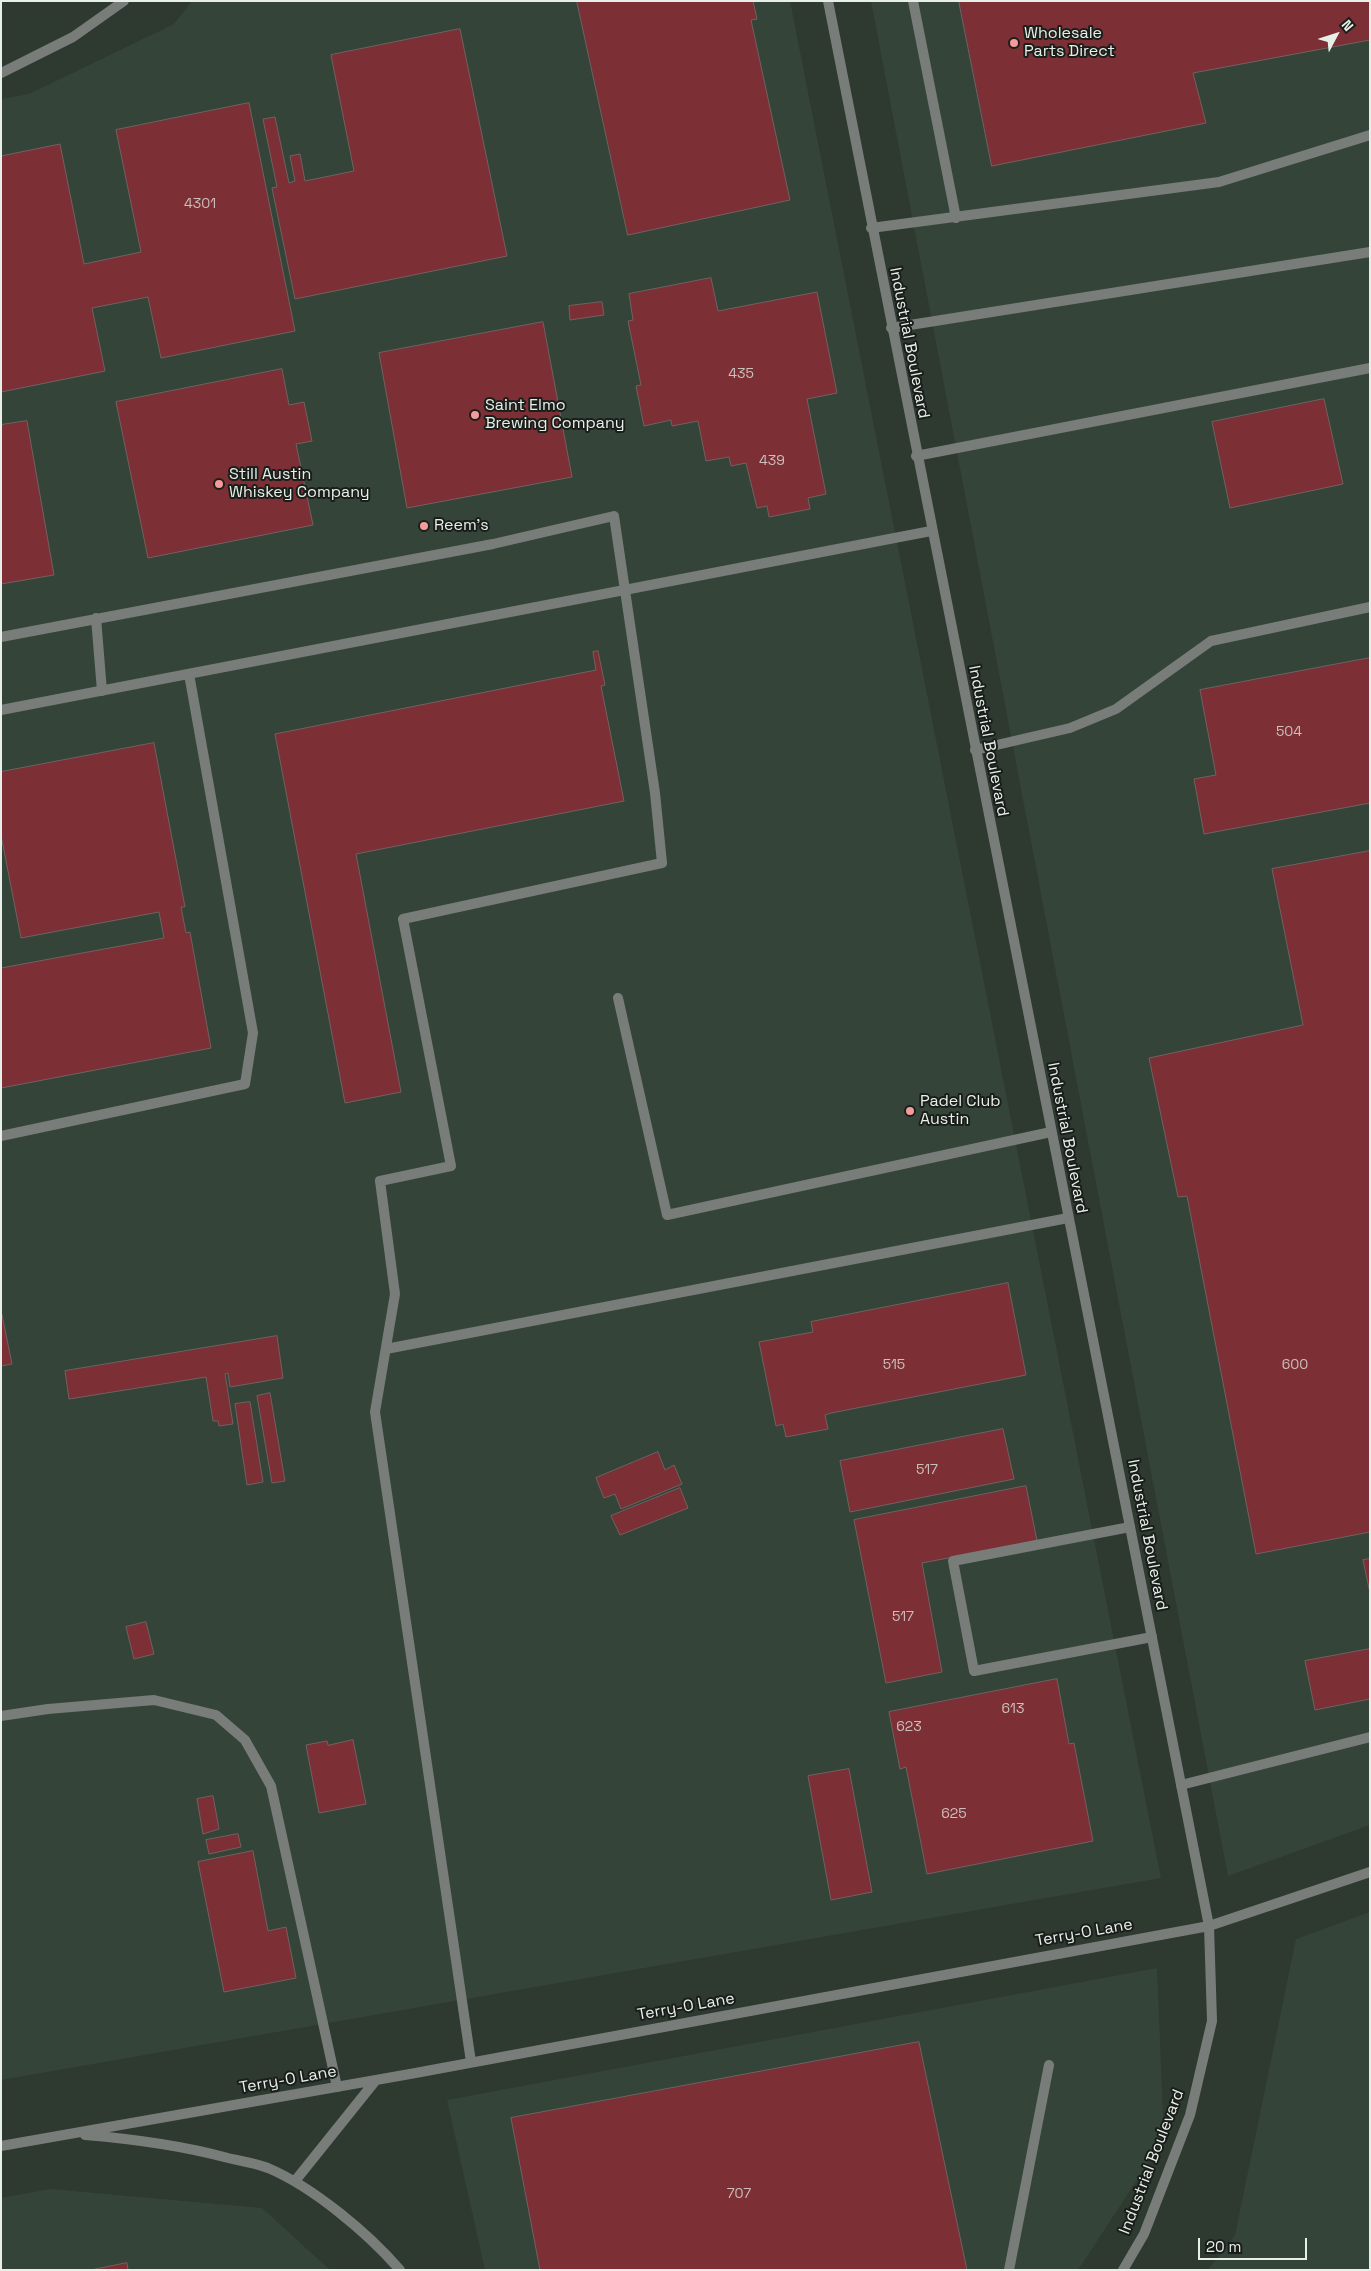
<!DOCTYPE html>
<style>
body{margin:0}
#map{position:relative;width:1371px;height:2271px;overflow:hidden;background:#2e3930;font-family:"Space Grotesk",sans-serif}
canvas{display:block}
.frame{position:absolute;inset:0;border:2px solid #e8efe9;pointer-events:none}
.north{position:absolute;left:1311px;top:10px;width:50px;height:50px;-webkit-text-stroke:4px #1a1e1a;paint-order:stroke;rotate:50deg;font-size:14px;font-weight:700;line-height:20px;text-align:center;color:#e8efe9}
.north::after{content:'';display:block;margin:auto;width:18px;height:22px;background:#e8efe9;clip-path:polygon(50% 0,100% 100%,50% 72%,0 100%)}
.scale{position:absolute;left:1198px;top:2238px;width:109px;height:22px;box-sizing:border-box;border:2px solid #e8efe9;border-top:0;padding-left:6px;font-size:15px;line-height:18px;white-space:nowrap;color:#e8efe9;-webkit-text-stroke:4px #1a1e1a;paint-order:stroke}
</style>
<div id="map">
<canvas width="1371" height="2271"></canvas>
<div class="frame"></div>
<div class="north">N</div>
<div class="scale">20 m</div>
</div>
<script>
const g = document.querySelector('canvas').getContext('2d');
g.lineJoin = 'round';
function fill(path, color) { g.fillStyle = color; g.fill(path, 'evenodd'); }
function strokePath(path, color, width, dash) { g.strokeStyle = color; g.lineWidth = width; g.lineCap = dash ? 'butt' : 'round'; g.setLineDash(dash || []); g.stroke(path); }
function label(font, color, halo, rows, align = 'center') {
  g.font = font + ' "Space Grotesk",sans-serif'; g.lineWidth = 4; g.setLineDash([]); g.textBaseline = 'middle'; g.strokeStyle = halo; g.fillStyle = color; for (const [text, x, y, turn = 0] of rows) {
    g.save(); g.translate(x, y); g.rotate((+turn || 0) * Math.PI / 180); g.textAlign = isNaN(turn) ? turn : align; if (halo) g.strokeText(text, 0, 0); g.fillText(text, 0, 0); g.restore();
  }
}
fill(new Path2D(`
 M 192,1 L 790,1 L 1161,1878 L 1,2080 L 1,99 L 29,94 L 174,24 Z
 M 871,1 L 1370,1 L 1370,1825 L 1228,1876 Z
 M 1370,1912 L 1370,2270 L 1208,2270 L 1235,2235 L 1296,1939 Z
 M 1157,1968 L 1164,2139 L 1078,2270 L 485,2270 L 447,2100 Z
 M 50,2189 L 262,2208 L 330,2270 L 1,2270 L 1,2198 Z`), '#354438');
const building = new Path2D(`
 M 577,1 L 753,1 L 757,19 L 751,20 L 790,200 L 628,235 Z
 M 959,1 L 1370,1 L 1370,40 L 1193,73 L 1206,123 L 992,166 Z
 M 460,29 L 507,256 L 295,299 L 272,188 L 277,187 L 263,119 L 275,117 L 289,183 L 295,181 L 290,156 L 300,154 L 305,181 L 354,171 L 331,55 Z
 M 249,103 L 295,331 L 161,358 L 148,297 L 92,308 L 105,371 L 1,392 L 1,156 L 60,144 L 84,264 L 141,252 L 116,130 Z
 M 711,278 L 718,311 L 817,292 L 837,393 L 807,399 L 826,494 L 808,498 L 810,509 L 769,517 L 767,506 L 757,508 L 746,463 L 731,466 L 729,457 L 706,461 L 698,421 L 672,426 L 671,420 L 644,426 L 636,386 L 641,385 L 628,321 L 633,320 L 629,294 Z
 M 602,302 L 604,315 L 570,320 L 569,306 Z
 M 543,322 L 572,477 L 407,508 L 379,353 Z
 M 282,369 L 289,405 L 304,402 L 312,441 L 296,444 L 313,525 L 148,558 L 116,402 Z
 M 1324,399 L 1343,484 L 1230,508 L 1212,422 Z
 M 27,421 L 54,575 L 1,584 L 1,425 Z
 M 598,651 L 605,685 L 601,686 L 624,801 L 356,854 L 401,1092 L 345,1103 L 275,734 L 596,670 L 593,652 Z
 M 1370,658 L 1370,803 L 1204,834 L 1194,779 L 1216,775 L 1200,690 Z
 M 154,743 L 185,907 L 181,907 L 186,933 L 190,932 L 211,1048 L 1,1088 L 1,968 L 164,938 L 159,912 L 21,938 L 1,835 L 1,772 Z
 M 1370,851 L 1370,1532 L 1256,1554 L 1187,1196 L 1178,1197 L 1149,1058 L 1303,1025 L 1272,869 Z
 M 1008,1283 L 1026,1375 L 831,1413 L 825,1415 L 828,1429 L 786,1437 L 783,1424 L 776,1426 L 759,1342 L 813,1332 L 811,1322 Z
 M 1,1310 L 12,1364 L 1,1366 Z
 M 277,1336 L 283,1378 L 230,1387 L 228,1373 L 225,1374 L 233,1424 L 219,1426 L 218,1421 L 213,1421 L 206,1377 L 69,1399 L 65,1371 Z
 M 270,1393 L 285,1481 L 272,1483 L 257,1396 Z
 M 250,1402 L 263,1482 L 247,1485 L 235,1404 Z
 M 1003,1429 L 1014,1479 L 850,1512 L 840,1461 Z
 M 658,1452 L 665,1470 L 674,1465 L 682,1484 L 621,1509 L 615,1494 L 604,1498 L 596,1478 Z
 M 1026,1486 L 1037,1541 L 922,1563 L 942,1672 L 886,1683 L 854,1520 Z
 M 680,1488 L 688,1508 L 620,1535 L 611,1516 Z
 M 1370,1559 L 1370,1593 L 1363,1560 Z
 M 146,1622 L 154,1654 L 134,1659 L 126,1627 Z
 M 1370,1649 L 1370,1699 L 1315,1710 L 1305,1661 Z
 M 1057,1679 L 1069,1744 L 1074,1743 L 1093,1841 L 927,1874 L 906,1767 L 900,1769 L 889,1712 Z
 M 353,1740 L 366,1804 L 319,1813 L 306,1745 L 327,1741 L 328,1745 Z
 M 849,1769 L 872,1892 L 831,1900 L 808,1776 Z
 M 213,1796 L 219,1829 L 203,1834 L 197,1799 Z
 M 238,1834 L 241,1847 L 209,1854 L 206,1840 Z
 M 253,1851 L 268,1931 L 286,1927 L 296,1978 L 224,1992 L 198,1862 Z
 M 919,2042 L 967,2270 L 540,2270 L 511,2118 Z
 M 127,2263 L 128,2270 L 91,2270 Z`);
fill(building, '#7c2f34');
strokePath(building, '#716161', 1);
strokePath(new Path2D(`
 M 913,1 L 956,218
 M 871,228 L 1219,182 L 1370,135
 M 891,328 L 1370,252
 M 916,456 L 1370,368
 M 96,618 L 102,691
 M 1,637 L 493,544 L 614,516 L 655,793 L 662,863 L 403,919 L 451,1166 L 380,1181 L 395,1294 L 375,1412 L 471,2062
 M 1,710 L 931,531
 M 975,750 L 1070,728 L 1116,709 L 1211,641 L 1370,607
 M 618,998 L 667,1215 L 1051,1132
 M 1,1136 L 245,1084 L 253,1033 L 189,674
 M 386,1349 L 1068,1218
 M 1130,1527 L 953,1561 L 974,1671 L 1152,1637
 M 1,1716 L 48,1709 L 154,1700 L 216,1715 L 245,1740 L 271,1786 L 337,2087
 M 1181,1785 L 1370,1737
 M 1009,2270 L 1049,2065`), '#787d79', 10);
strokePath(new Path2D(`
 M 828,1 L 1209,1926 L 1212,2021 L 1190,2115 L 1144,2234 L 1123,2270
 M 1,73 L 73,37 L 124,1
 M 85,2135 C 134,2139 180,2145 228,2158 C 241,2161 255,2163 268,2168 C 313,2187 368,2233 400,2270
 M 1,2146 L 410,2074 L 1209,1926 L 1370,1872
 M 295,2181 L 376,2080`), '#787d79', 10);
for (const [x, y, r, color] of [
 [1014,43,5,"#f59b9c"],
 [475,415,5,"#f59b9c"],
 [219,484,5,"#f59b9c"],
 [424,526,5,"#f59b9c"],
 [910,1111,5,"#f59b9c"]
]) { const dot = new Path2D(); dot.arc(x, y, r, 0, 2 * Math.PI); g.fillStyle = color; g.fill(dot); strokePath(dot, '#1a1e1a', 2); }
label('14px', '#cdbfbc', null, [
 ["4301",200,204],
 ["435",741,374],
 ["439",772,461],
 ["504",1289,732],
 ["515",894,1365],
 ["600",1295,1365],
 ["517",927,1470],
 ["517",903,1617],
 ["613",1013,1709],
 ["623",909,1727],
 ["625",954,1814],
 ["707",739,2194]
]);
label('16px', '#e8efe9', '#1a1e1a', [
 ["Wholesale",1024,34],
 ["Parts Direct",1024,52],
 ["Saint Elmo",485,406],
 ["Brewing Company",485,424],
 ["Still Austin",229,475],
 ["Whiskey Company",229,493],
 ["Reem's",434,526],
 ["Padel Club",920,1102],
 ["Austin",920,1120]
], 'left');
label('16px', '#e8efe9', '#1a1e1a', [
 ["Industrial Boulevard",909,343,79],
 ["Industrial Boulevard",988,741,79],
 ["Industrial Boulevard",1067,1138,79],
 ["Industrial Boulevard",1147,1535,79],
 ["Terry-O Lane",1084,1933,-10],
 ["Terry-O Lane",686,2007,-10],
 ["Terry-O Lane",288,2080,-10],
 ["Industrial Boulevard",1152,2162,-69]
]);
</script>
